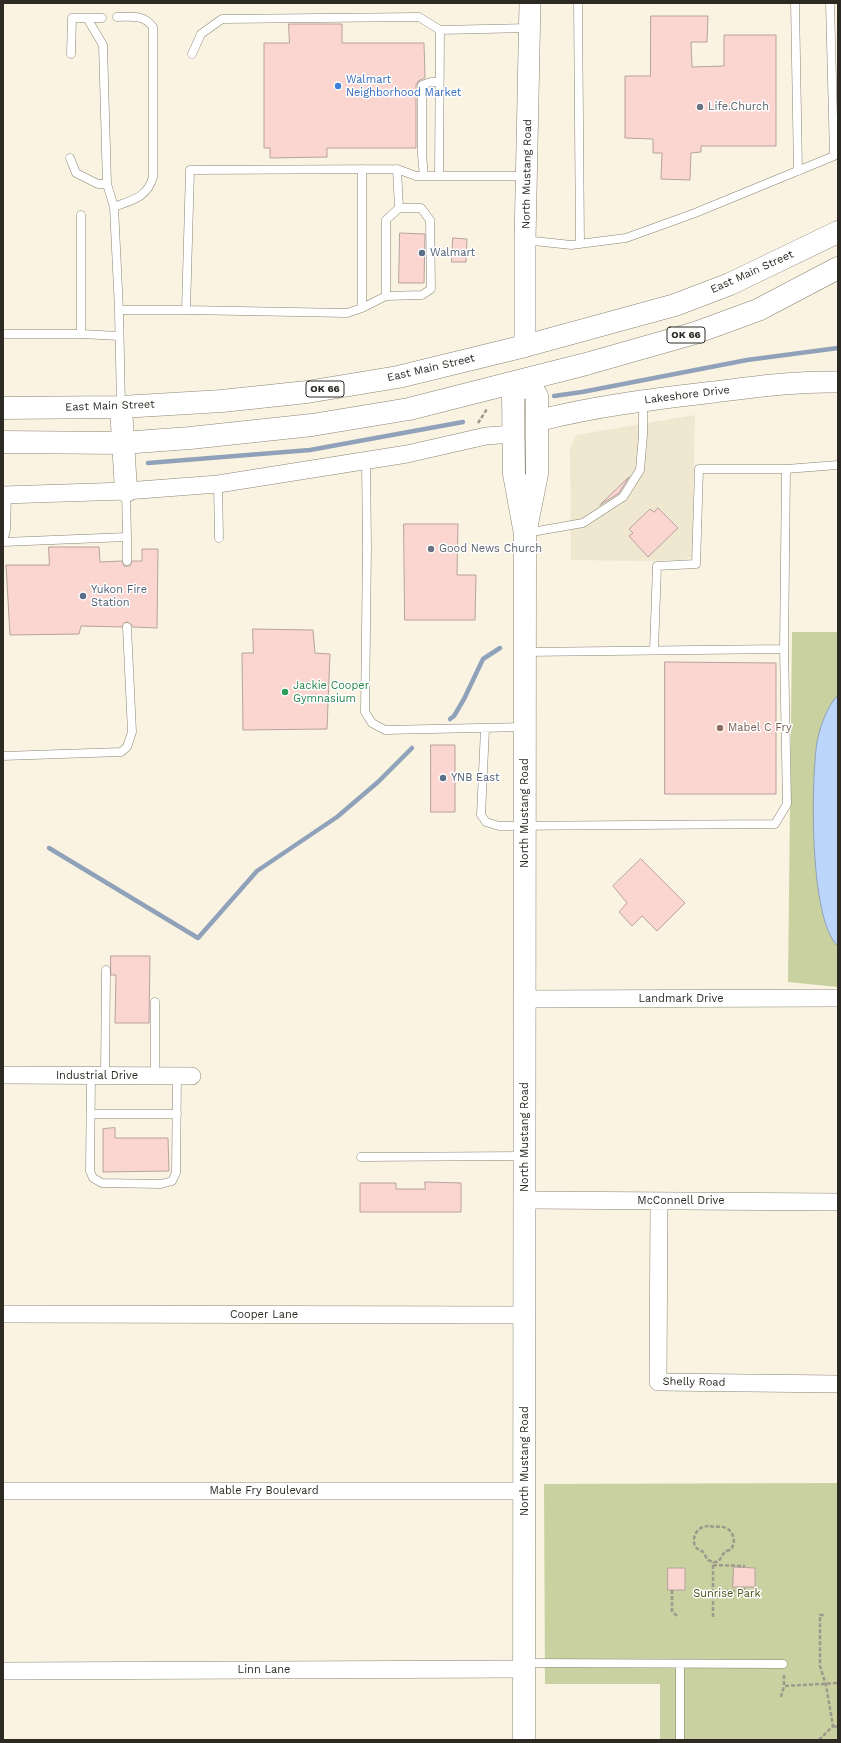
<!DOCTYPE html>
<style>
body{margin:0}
#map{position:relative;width:841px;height:1743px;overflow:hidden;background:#faf3e2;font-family:"Work Sans",sans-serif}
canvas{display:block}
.frame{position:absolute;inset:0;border:4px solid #2d2a24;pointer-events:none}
</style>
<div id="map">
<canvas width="841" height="1743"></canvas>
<div class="frame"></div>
</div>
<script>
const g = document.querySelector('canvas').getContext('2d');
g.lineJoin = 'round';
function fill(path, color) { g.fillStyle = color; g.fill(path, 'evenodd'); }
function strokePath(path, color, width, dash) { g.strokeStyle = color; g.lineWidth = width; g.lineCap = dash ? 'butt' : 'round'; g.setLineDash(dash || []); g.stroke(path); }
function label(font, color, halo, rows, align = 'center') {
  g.font = font + ' "Work Sans",sans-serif'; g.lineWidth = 3; g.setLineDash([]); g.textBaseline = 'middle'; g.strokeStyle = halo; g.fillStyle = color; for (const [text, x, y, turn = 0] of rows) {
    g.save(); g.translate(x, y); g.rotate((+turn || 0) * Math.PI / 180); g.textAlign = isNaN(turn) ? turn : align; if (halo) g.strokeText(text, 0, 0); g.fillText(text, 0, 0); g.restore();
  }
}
fill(new Path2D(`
 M 695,415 L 692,557 L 684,560 L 642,561 L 571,560 L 570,448 L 576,435 Z`), '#f0e7d0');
fill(new Path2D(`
 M 792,632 L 838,632 L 838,987 L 788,982 Z
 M 838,1483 L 838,1740 L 660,1740 L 660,1684 L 545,1684 L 544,1484 Z`), '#c8d19f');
const water = new Path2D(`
 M 838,695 L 838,946 C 809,921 811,780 817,742 C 820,727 827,706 838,695 Z`);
fill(water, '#bbd6fa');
strokePath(water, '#90a2ba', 1);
strokePath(new Path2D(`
 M 554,396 L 582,392 L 747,360 L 838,348
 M 148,463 L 310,450 L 463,422
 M 450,719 L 454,716 L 464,699 L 483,659 L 500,648
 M 49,848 L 198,938 L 257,871 L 337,817 L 378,782 L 412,748`), '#90a2ba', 4.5);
const building = new Path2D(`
 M 651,16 L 708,16 L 707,42 L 691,42 L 692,67 L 724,66 L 724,35 L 776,35 L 776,146 L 701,146 L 701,152 L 691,153 L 690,180 L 661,179 L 662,153 L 653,153 L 653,139 L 625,138 L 625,76 L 650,76 Z
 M 289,24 L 342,24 L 342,43 L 424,43 L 425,78 L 418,81 L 416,85 L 416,148 L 327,148 L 327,157 L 270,158 L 270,148 L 264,148 L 264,43 L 289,43 Z
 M 400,233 L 425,234 L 424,283 L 399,283 Z
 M 453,238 L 467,239 L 466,262 L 452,262 Z
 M 629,477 L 619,493 L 600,505 Z
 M 658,508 L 678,528 L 648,557 L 629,536 L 633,533 L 629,529 L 650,509 L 654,512 Z
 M 404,524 L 458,524 L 457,575 L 476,575 L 475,620 L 405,620 Z
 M 49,547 L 99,547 L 100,562 L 122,561 L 124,566 L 130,566 L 132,561 L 142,561 L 142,549 L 158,549 L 157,628 L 133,627 L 131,624 L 127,622 L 124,623 L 122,627 L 81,626 L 79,634 L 10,635 L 6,565 L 49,565 Z
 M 253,629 L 313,630 L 315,653 L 330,654 L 327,729 L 243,730 L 242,653 L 253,653 Z
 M 665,662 L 776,663 L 776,794 L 665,794 Z
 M 431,745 L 455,745 L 455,812 L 431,812 Z
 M 641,859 L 685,903 L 657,931 L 642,916 L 632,926 L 619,912 L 627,903 L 613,886 Z
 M 111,956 L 150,956 L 149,1023 L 115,1023 L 116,975 L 111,975 Z
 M 115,1128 L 115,1138 L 168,1138 L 169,1171 L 103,1172 L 103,1129 Z
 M 425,1182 L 461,1183 L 461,1212 L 360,1212 L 360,1183 L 396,1183 L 396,1189 L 425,1189 Z
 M 734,1567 L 755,1568 L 755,1587 L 733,1587 Z
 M 668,1568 L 685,1568 L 685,1590 L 668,1590 Z`);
fill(building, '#fbd5cf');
strokePath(building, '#b6a29f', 1);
const service = new Path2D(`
 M 578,3 L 580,244
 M 795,3 L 798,171
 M 87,18 L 103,45 L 107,184 L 114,207 L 119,310
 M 71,54 L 72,18 L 102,18
 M 192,54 L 201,34 L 222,19 L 419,17 L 440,30
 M 70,158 L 76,173 L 98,184 L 107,184
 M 362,169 L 362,308 L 347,313 L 186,310 L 190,170 L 397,169 L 416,176 L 526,176
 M 397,169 L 399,208 L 386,220 L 386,296 L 422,295 L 431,289 L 430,220 L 421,208 L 399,208
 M 424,176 L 422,155 L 422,85 L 431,82 L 439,82
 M 439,176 L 440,30 L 529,28
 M 114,207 C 132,200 147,198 153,177 L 153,27 C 143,14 131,17 117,17
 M 525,240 L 571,245 L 626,238 L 695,213 L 834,156 L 830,3
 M 362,308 L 386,296
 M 6,334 L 81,334 L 119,336
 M 81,334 L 81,215
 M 121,406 L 119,310 L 186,310
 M 366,461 L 367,546 L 365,712 L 372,723 L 385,730 L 525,727
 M 218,484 L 219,538
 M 526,533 L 583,523 L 623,497 L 640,470 L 643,435 L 643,401
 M 127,537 L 127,561
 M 3,541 L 6,530 L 7,495
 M 3,542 L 127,537 L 126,492
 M 654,650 L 657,566 L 696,564 L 699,469 L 786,469
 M 525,652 L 784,649 L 786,469 L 838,465
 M 485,729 L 481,815 L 486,822 L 499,826 L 775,824 L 787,804 L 784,649
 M 3,756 L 121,752 L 127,747 L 132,732 L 127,627
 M 155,1002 L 155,1076
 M 91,1076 L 90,1171 L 93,1178 L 102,1183 L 161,1184 L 172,1181 L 176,1173 L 177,1076
 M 105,1076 L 106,970
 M 91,1114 L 177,1114
 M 361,1157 L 524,1156
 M 524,1663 L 783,1664
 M 680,1664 L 680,1740`);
const minor = new Path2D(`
 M 3,495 L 126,491 L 218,484 L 407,454 L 486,436 L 513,434
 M 525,999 L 838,998
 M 3,1075 L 192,1076
 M 525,1200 L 838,1202
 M 659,1202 L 658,1382 L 838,1384
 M 3,1314 L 525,1315
 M 3,1491 L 524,1491
 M 3,1671 L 524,1669`);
const tertiary = new Path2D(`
 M 525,346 L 525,240 L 530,3
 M 537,421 C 595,406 655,399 714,392 C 755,387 796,381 838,382`);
const secondary = new Path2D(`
 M 524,1740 L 525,534 L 537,474 L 537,396 L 526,380 L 513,396 L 514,474 L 525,534`);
const trunk = new Path2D(`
 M 121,407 L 126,491
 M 3,408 L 121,407 L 222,401 L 307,392 L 398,377 L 525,346 L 675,305 L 730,284 L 838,232
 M 3,442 L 122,443 L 190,438 L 312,425 L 409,409 L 586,364 L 695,333 L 758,310 L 838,268`);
strokePath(service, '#8a8475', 9);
strokePath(minor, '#8a8475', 18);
strokePath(tertiary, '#8a8475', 22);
strokePath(secondary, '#8a8475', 23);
strokePath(trunk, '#8a8475', 23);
strokePath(new Path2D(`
 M 478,423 L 487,409
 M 710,1526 C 716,1528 722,1525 728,1529 C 734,1533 736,1543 731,1549 C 730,1550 726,1551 725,1552 C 719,1558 721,1566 708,1560 C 706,1558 705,1554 703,1552 C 700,1549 697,1550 695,1546 C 691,1535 699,1525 710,1526 Z
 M 713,1565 L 744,1566 L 744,1567
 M 672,1590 L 672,1611 L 678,1617
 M 713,1591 L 744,1591 L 744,1588
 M 744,1591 L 752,1591
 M 713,1617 L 713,1562
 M 784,1675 L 784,1686 L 838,1683
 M 781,1697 L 784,1686
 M 833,1726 L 838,1727
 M 819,1740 L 833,1726 L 826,1685 L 820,1666 L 820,1615 L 824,1615`), '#9e998d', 2.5, [4, 2]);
strokePath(service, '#fff', 8);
strokePath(minor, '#fff', 17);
strokePath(tertiary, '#fff', 21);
strokePath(secondary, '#fff', 22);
strokePath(trunk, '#fff', 22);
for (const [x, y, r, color] of [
 [338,86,4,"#3f7fe0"],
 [700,107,4,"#6b7280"],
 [422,253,4,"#5c6f8a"],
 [431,549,4,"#6b7280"],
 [83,596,4,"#5c6f8a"],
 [285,692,4,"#2e9e5b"],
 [720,728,4,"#8d6e63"],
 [443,778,4,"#5c6f8a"]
]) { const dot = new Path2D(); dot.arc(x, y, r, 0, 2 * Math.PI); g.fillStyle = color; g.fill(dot); strokePath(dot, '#fff', 1.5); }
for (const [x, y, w] of [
 [686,335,38],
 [325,389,38]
]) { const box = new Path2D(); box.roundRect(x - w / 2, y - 8, w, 16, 3); g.fillStyle = '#fff'; g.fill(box); strokePath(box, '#2d2a24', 1); }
label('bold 10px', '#2d2a24', null, [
 ["OK 66",686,335],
 ["OK 66",325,389]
]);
label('11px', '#366cbe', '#fff', [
 ["Walmart",346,80],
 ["Neighborhood Market",346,93]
], 'left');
label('11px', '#5b616d', '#fff', [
 ["Life.Church",708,107],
 ["Good News Church",439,549]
], 'left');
label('11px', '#2d2a24', '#fff', [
 ["North Mustang Road",527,174,-89],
 ["East Main Street",752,272,-24],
 ["East Main Street",431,368,-13],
 ["Lakeshore Drive",687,395,-7],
 ["East Main Street",110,406,-2],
 ["North Mustang Road",525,813,-90],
 ["Landmark Drive",681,999],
 ["Industrial Drive",97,1076],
 ["North Mustang Road",525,1137,-90],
 ["McConnell Drive",681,1201],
 ["Cooper Lane",264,1315],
 ["Shelly Road",694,1382,1],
 ["North Mustang Road",525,1461,-90],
 ["Mable Fry Boulevard",264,1491],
 ["Linn Lane",264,1670]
]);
label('11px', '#4e5e75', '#fff', [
 ["Walmart",430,253],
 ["Yukon Fire",91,590],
 ["Station",91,603],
 ["YNB East",451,778]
], 'left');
label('11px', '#27864d', '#fff', [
 ["Jackie Cooper",293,686],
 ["Gymnasium",293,699]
], 'left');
label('11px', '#785e54', '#fff', [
 ["Mabel C Fry",728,728]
], 'left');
label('11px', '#4c5317', '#fff', [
 ["Sunrise Park",727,1594]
]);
</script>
